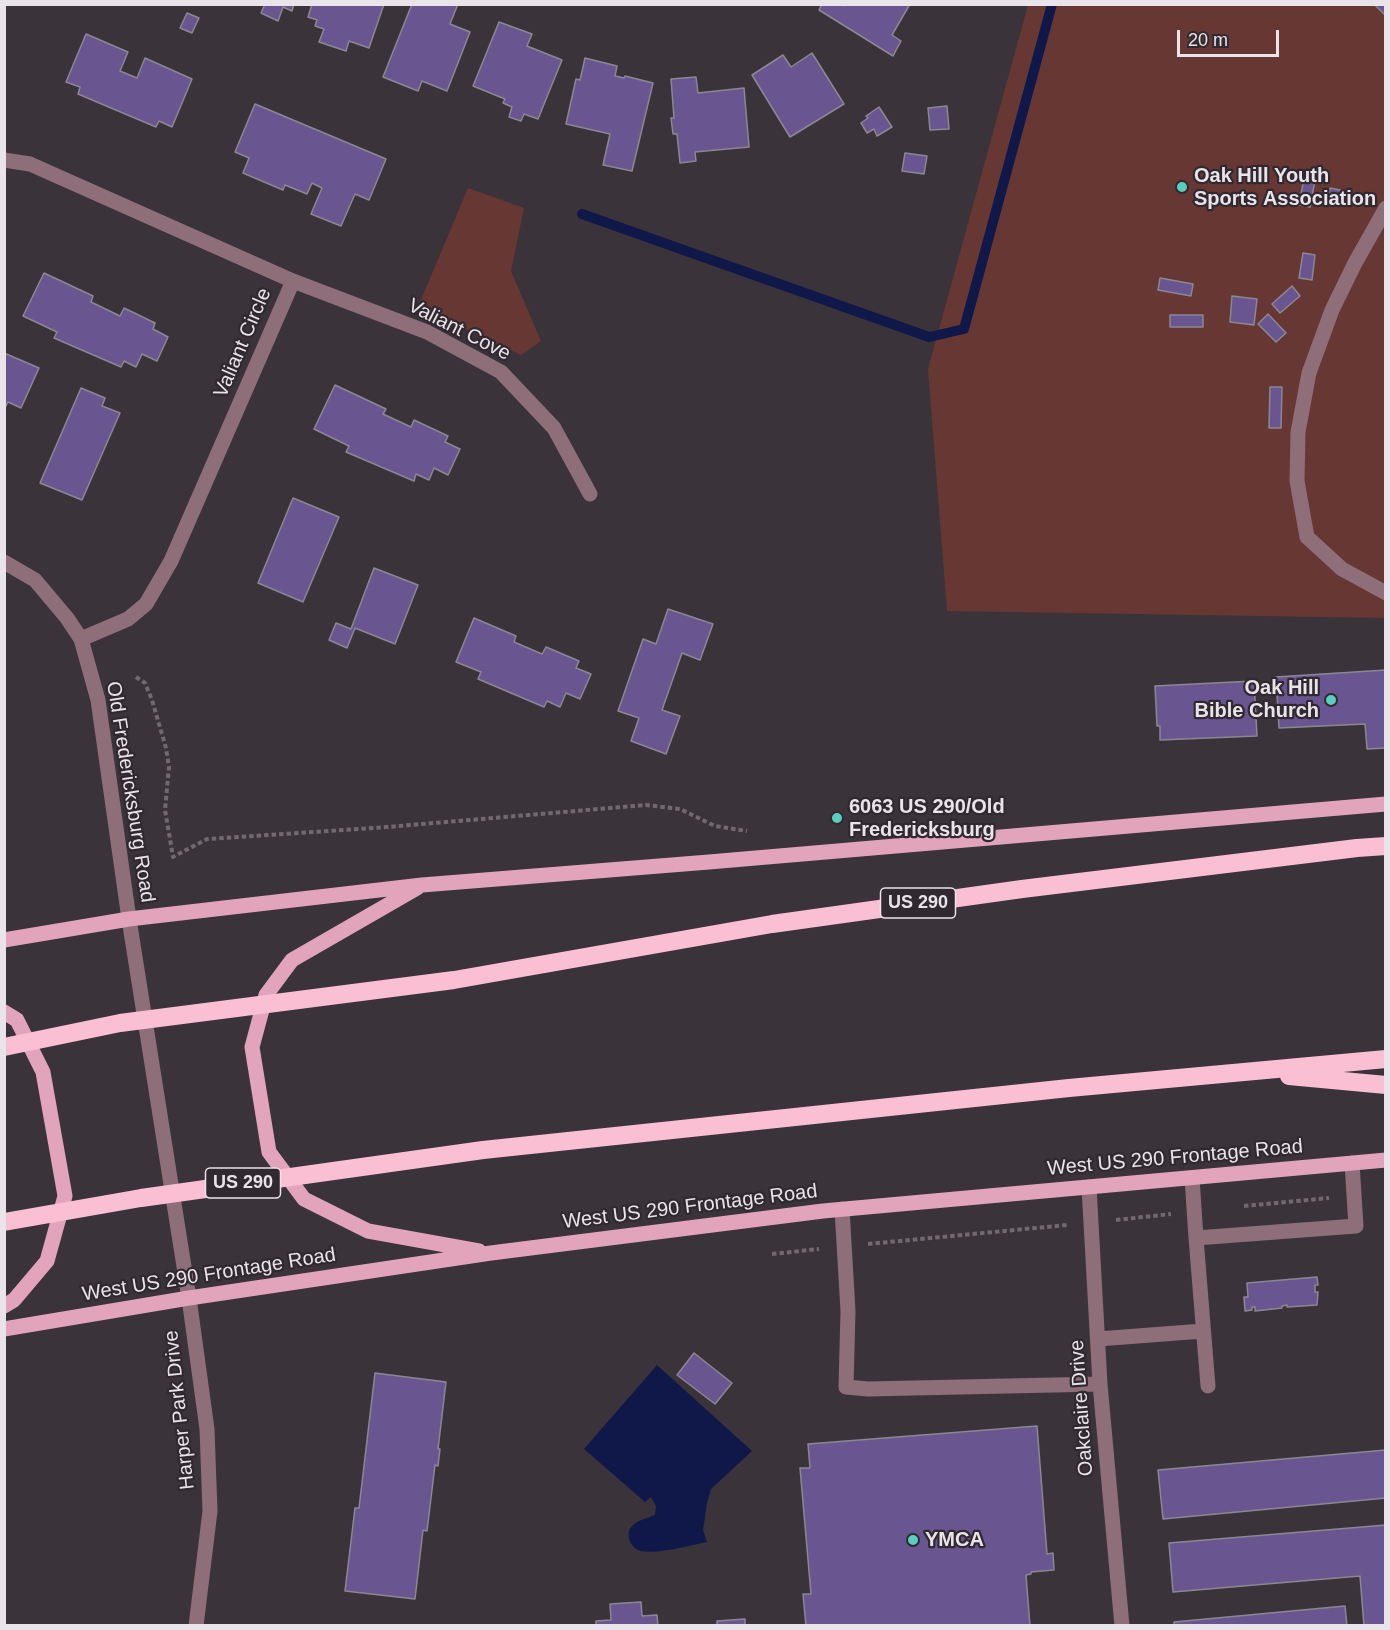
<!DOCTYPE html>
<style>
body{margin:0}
#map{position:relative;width:1390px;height:1630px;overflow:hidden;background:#3b333a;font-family:Helvetica,sans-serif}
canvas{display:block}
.frame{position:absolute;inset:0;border:6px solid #e9e4e9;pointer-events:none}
.scale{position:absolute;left:1177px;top:30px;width:102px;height:27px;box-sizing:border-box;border:3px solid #e9e4e9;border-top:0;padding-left:8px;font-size:18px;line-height:21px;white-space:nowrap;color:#e9e4e9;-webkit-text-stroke:4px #312930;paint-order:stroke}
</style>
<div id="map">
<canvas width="1390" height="1630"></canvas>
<div class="frame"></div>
<div class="scale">20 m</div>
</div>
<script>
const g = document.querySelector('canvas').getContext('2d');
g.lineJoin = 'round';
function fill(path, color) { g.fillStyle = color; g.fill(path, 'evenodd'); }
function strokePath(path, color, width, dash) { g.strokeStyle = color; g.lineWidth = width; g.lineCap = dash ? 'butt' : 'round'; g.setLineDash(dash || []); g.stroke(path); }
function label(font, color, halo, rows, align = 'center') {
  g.font = font + ' Helvetica,sans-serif'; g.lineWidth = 4.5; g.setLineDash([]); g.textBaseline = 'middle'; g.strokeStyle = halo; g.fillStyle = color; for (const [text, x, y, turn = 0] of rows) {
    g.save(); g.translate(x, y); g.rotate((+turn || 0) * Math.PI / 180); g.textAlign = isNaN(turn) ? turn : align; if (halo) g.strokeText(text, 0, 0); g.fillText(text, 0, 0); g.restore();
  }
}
fill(new Path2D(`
 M 1028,5 L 1385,5 L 1385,618 L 947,611 L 928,369 Z
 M 468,188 L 524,208 L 511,271 L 541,341 L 521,355 L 418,307 Z`), '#673734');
fill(new Path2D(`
 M 657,1365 L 752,1451 L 711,1489 L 707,1503 L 703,1530 L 707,1542 C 686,1546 662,1554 641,1551 C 630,1549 624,1532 633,1525 C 638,1520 648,1518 655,1515 L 656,1506 L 651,1497 L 645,1502 L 584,1449 Z`), '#0f1849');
strokePath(new Path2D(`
 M 582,214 L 929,337 L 964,329 L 1052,4`), '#0f1849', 10);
const building = new Path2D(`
 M 265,4 L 294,4 L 292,11 L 283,7 L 278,21 L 261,13 Z
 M 312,4 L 384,4 L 369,48 L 349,41 L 346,51 L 319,42 L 324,29 L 315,26 L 317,20 L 308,17 Z
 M 412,4 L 458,4 L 450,24 L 470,32 L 447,91 L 422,81 L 418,91 L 383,77 Z
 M 822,4 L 841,4 L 844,6 L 845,4 L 910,4 L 892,35 L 901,41 L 893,56 L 819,10 Z
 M 1374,4 L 1386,4 L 1386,16 Z
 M 187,13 L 199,18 L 192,33 L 180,28 Z
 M 499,22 L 532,34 L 527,46 L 562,60 L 538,119 L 524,114 L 521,121 L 509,117 L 512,107 L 503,103 L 505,99 L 473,86 Z
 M 86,34 L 128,52 L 120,71 L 137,78 L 145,58 L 192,79 L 172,127 L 159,121 L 156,127 L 78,94 L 80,87 L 66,82 Z
 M 812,53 L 844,104 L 790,137 L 752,75 L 783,55 L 791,67 Z
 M 585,58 L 617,66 L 615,76 L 624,78 L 625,76 L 653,83 L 632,171 L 603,165 L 610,134 L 566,124 L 576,79 L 580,80 Z
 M 696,77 L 698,93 L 744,88 L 749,147 L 695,152 L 696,161 L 680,163 L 677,134 L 673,134 L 671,118 L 674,118 L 671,79 Z
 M 255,104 L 386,159 L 369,200 L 355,194 L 341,226 L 311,214 L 322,188 L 312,183 L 307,194 L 285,185 L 283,190 L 243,173 L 249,158 L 235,152 Z
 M 947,106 L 949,129 L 930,130 L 928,108 Z
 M 879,107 L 892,127 L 877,136 L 874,129 L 867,133 L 861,123 L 868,118 L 866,116 Z
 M 905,153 L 927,156 L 924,174 L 902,171 Z
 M 1305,173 L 1316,175 L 1310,207 L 1299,205 Z
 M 1330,188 L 1345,191 L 1343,203 L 1328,200 Z
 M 1303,253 L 1315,255 L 1312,280 L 1299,278 Z
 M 44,273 L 93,296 L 91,302 L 120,316 L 124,308 L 155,323 L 153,329 L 168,337 L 157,361 L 142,354 L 136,367 L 124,361 L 121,367 L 54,338 L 57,332 L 23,316 Z
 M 1160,278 L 1193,284 L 1191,296 L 1158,290 Z
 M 1292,286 L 1300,296 L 1280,313 L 1272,304 Z
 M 1232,296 L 1257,299 L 1254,325 L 1230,322 Z
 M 1268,314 L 1286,333 L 1276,342 L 1258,324 Z
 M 1170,315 L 1203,315 L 1203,327 L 1170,327 Z
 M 4,353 L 39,368 L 21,408 L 8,402 L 4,410 Z
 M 335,385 L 386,409 L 383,414 L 411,427 L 414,420 L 448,436 L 445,442 L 460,449 L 448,475 L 434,468 L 429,480 L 416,474 L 414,481 L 346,452 L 349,446 L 314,429 Z
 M 1270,387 L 1282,387 L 1281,428 L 1269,428 Z
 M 81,388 L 105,398 L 102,406 L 120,413 L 82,500 L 40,483 Z
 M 293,498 L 339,517 L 303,602 L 258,583 Z
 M 374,568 L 418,585 L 395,644 L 355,628 L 347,648 L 329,640 L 336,623 L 351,629 Z
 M 668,609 L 713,624 L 700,660 L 682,653 L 662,710 L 680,716 L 666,754 L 631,741 L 639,718 L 618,711 L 643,639 L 656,644 Z
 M 474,618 L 516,636 L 514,642 L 542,654 L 546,647 L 579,661 L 576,668 L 591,674 L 580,699 L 566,693 L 560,707 L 547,701 L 544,707 L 478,679 L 481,672 L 456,662 Z
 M 1386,670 L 1386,748 L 1367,749 L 1365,724 L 1279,728 L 1276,677 Z
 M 1254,681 L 1257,736 L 1160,740 L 1160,726 L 1157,726 L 1155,686 Z
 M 1317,1277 L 1318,1285 L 1315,1285 L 1315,1292 L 1318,1292 L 1317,1305 L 1287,1307 L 1287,1305 L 1282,1306 L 1282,1308 L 1255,1311 L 1255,1307 L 1252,1307 L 1252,1310 L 1245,1311 L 1244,1297 L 1248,1297 L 1247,1283 Z
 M 694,1353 L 732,1383 L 715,1404 L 677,1375 Z
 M 375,1373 L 446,1382 L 438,1449 L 440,1449 L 438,1466 L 435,1465 L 427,1531 L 423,1530 L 415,1599 L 345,1591 L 355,1508 L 359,1508 Z
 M 1037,1426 L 1047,1554 L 1053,1553 L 1054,1570 L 1031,1572 L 1031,1574 L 1026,1575 L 1030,1626 L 806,1626 L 803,1594 L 811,1594 L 800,1468 L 810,1468 L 808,1444 Z
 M 1386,1450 L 1386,1498 L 1163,1519 L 1158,1470 Z
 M 1386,1525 L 1386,1626 L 1364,1626 L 1360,1576 L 1173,1592 L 1169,1543 Z
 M 641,1602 L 642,1616 L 657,1615 L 658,1626 L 596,1626 L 596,1621 L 611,1620 L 610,1604 Z
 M 1345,1606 L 1347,1626 L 1174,1626 L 1174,1622 Z
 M 745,1619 L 745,1626 L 717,1626 L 717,1621 Z`);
fill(building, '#69558f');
strokePath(building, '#8b8893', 1.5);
strokePath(new Path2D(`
 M 136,677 L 145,683 L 152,700 L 166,748 L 169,767 L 165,810 L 173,857 L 207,839 L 387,827 L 646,805 L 680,809 L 715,826 L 747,831
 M 1244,1206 L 1329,1198
 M 1116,1220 L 1171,1214
 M 868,1244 L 1067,1225
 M 772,1254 L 819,1249`), '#716970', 4, [4.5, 3]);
strokePath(new Path2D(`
 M 4,160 L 30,164 L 293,281 L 427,332 L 501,372 L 554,428 L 590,494
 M 1386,208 L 1355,263 L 1332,310 L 1309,373 L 1298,432 L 1297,481 L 1307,537 L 1342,569 L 1386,593
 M 4,562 L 35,580 L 67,618 L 81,639 L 98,700 L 129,919 L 189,1298 L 207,1429 L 210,1511 L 196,1626
 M 81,639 L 128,619 L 146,604 L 171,561 L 293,281
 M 1192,1178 L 1196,1238 L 1356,1226 L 1352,1163
 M 1089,1187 L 1100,1384 L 1122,1626
 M 842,1209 L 848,1311 L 846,1387 L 868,1389 L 1100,1384
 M 1196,1238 L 1208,1386
 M 1098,1339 L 1203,1331`), '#8d6e79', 15);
strokePath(new Path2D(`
 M 417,888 L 292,960 L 266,995 L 252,1047 L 269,1152 L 304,1199 L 368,1231 L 479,1251
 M 4,940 L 129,919 L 422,885 L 709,862 L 1386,804
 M 4,1012 L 17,1020 L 43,1072 L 65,1196 L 47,1261 L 14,1300 L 4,1306
 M 4,1329 L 189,1298 L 491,1253 L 823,1211 L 1386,1160`), '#e2a4ba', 15);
strokePath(new Path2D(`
 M 4,1047 L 120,1023 L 454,980 L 772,924 L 1022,889 L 1357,848 L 1386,846
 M 1289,1076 L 1386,1085
 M 4,1222 L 141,1198 L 483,1150 L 1069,1088 L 1386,1059`), '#fbbfd4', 18);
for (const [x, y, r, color] of [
 [1182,187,6,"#58cebf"],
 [1331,700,6,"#58cebf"],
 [837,818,6,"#58cebf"],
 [913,1540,6,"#58cebf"]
]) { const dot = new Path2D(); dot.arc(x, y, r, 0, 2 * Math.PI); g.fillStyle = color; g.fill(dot); strokePath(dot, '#312930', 2); }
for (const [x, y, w] of [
 [918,903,75],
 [243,1183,75]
]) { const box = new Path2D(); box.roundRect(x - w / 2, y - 15, w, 30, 4.5); g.fillStyle = '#312930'; g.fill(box); strokePath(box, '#e9e4e9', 1.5); }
label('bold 18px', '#e9e4e9', null, [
 ["US 290",918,903],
 ["US 290",243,1183]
]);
label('bold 20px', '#e9e4e9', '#312930', [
 ["Oak Hill Youth",1194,176],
 ["Sports Association",1194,199],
 ["Oak Hill",1319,688,"right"],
 ["Bible Church",1319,711,"right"],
 ["6063 US 290/Old",849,807],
 ["Fredericksburg",849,830],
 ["YMCA",925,1540]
], 'left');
label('20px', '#e9e4e9', '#312930', [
 ["Valiant Cove",459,330,27],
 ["Valiant Circle",243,343,-67],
 ["Old Fredericksburg Road",130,792,81],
 ["West US 290 Frontage Road",1175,1158,-5],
 ["West US 290 Frontage Road",690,1207,-7],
 ["West US 290 Frontage Road",209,1275,-9],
 ["Oakclaire Drive",1082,1408,-94],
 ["Harper Park Drive",180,1410,-96]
]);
</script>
